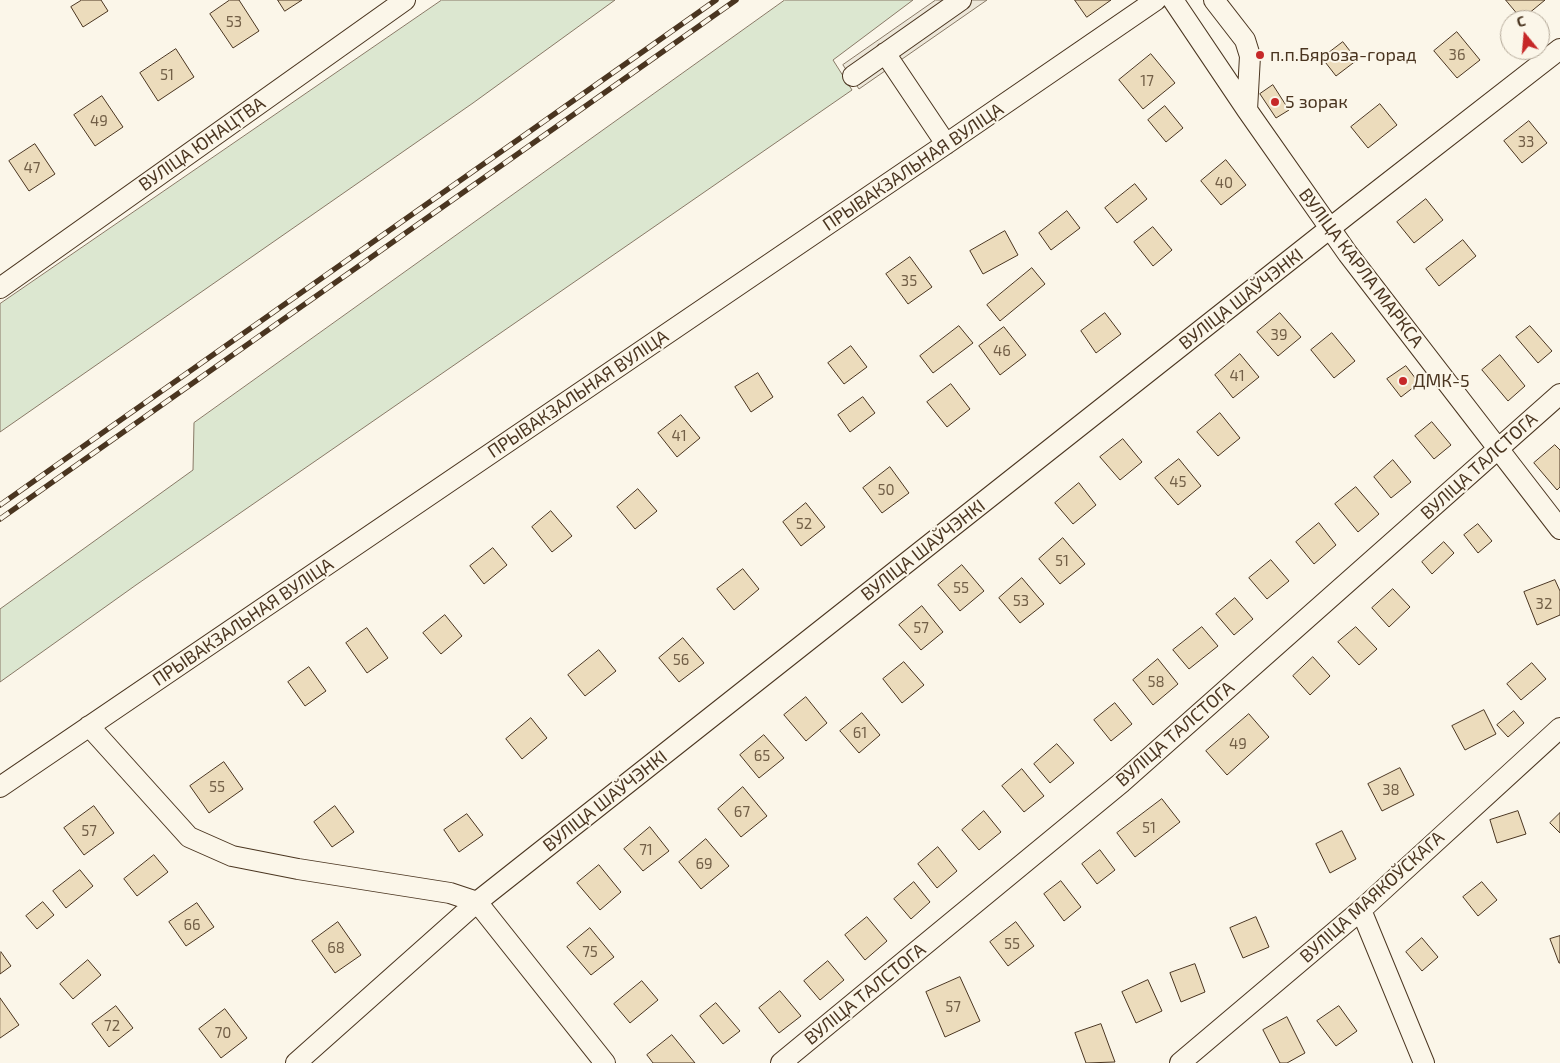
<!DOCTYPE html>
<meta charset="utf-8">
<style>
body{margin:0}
#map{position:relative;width:1560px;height:1063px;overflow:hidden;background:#fbf6e9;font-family:"Exo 2",sans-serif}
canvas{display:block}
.north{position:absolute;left:1500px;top:10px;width:50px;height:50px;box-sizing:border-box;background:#fbf6e9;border:1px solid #b4a999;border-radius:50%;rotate:343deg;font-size:14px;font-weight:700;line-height:20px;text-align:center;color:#4a3520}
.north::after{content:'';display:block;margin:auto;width:18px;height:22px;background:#c62828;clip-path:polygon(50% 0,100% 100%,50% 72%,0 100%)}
</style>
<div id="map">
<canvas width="1560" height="1063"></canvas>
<div class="north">С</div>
</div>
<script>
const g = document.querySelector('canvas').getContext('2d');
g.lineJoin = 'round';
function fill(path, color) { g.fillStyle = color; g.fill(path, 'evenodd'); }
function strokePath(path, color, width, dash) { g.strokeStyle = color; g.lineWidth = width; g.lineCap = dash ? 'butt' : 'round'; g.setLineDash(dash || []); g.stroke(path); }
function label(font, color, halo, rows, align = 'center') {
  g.font = font + ' "Exo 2",sans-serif'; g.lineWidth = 4; g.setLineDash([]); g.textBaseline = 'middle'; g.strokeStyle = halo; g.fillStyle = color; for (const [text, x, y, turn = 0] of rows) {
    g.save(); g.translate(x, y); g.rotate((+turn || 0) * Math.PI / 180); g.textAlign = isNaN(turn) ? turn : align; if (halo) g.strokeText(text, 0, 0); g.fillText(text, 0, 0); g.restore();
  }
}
const green = new Path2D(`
 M 442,0 L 615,0 L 473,103 L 0,432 L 0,304 Z
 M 785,0 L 913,0 L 833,60 L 852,90 L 136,585 L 0,682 L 0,609 L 193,470 L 194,423 Z`);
fill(green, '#dce7d0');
strokePath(green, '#887966', 1);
const parking = new Path2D(`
 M 936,0 L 987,0 L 859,89 L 843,65 Z`);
fill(parking, '#ede7d9');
strokePath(parking, '#887966', 1);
const building = new Path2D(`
 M 82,0 L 101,0 L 108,11 L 83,27 L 71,7 Z
 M 230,0 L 239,0 L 259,31 L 233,48 L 210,14 Z
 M 278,0 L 302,0 L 285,11 Z
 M 1075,0 L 1111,0 L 1087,17 Z
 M 1506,0 L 1545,0 L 1522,19 Z
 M 1457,32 L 1480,60 L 1457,78 L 1434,51 Z
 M 1343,42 L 1357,60 L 1336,76 L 1322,58 Z
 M 176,49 L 194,77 L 158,101 L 140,73 Z
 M 1151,54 L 1175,83 L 1143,109 L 1119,80 Z
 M 1273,85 L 1289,110 L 1276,118 L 1260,94 Z
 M 102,96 L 123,127 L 95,146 L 74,115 Z
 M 1380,104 L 1397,125 L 1368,148 L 1351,127 Z
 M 1165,106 L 1183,128 L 1166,142 L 1148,120 Z
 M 1529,121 L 1547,143 L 1522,163 L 1504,141 Z
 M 35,144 L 55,174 L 29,191 L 9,161 Z
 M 1226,160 L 1246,185 L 1221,205 L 1201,181 Z
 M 1135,184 L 1147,199 L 1117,223 L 1105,208 Z
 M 1426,199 L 1443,220 L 1414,243 L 1397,222 Z
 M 1067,211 L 1080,228 L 1051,250 L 1039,233 Z
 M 1153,227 L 1172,250 L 1153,266 L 1134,242 Z
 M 1005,231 L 1018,255 L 983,274 L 970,251 Z
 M 1463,240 L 1476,256 L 1439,286 L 1426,269 Z
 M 910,257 L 932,287 L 908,304 L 886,274 Z
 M 1032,268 L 1045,284 L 1000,321 L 987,305 Z
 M 1105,313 L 1121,334 L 1096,353 L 1081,331 Z
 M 1280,313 L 1301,337 L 1278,356 L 1257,332 Z
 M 959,326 L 973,343 L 933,373 L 920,356 Z
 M 1530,326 L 1552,351 L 1538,363 L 1516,337 Z
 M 1004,327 L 1026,355 L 1000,375 L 979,346 Z
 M 1332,333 L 1355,361 L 1334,378 L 1311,350 Z
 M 851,346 L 867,367 L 844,384 L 828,363 Z
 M 1240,354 L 1259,377 L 1233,398 L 1215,375 Z
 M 1500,355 L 1525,386 L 1508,401 L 1482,370 Z
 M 1406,366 L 1419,383 L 1401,397 L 1387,379 Z
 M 758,373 L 773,397 L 751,412 L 735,387 Z
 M 951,384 L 970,409 L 947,427 L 927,402 Z
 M 863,397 L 875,413 L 850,432 L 838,415 Z
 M 1220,413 L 1240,438 L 1218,456 L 1197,432 Z
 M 681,415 L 700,438 L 677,457 L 658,433 Z
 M 1432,422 L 1451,445 L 1434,459 L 1415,436 Z
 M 1123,439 L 1142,462 L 1120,480 L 1100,457 Z
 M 1555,445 L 1560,450 L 1560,487 L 1557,490 L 1534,463 Z
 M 1179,459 L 1201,486 L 1178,505 L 1155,478 Z
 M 1393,460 L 1411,482 L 1391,498 L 1374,477 Z
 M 890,467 L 909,493 L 882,513 L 863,488 Z
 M 1079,483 L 1096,505 L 1073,524 L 1055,503 Z
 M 1356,487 L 1379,514 L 1358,532 L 1335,504 Z
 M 638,489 L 657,511 L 635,529 L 617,507 Z
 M 806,503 L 825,527 L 801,546 L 783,522 Z
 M 551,511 L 572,536 L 552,552 L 532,527 Z
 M 1319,523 L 1336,545 L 1314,564 L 1296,542 Z
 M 1478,524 L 1492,541 L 1478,553 L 1464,535 Z
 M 1063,538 L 1085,564 L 1060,584 L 1039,559 Z
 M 1444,542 L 1454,553 L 1432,574 L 1422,562 Z
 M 493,548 L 507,565 L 484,584 L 470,566 Z
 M 1271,560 L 1289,581 L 1267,599 L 1249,578 Z
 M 962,565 L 984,591 L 960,611 L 938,585 Z
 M 743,569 L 759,589 L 734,610 L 717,589 Z
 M 1022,578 L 1044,604 L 1020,623 L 999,598 Z
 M 1555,580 L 1560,591 L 1560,615 L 1537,625 L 1524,592 Z
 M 1393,589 L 1410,607 L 1389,627 L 1372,608 Z
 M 1235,598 L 1253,619 L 1234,635 L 1216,614 Z
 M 922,606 L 943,632 L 921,650 L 899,625 Z
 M 445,615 L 462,636 L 441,654 L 423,633 Z
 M 1202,627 L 1218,646 L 1189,669 L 1173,650 Z
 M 1356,627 L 1377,649 L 1359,665 L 1338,642 Z
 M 367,628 L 388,658 L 367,673 L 346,643 Z
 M 683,638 L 704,663 L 679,682 L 659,658 Z
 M 599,650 L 616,671 L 585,696 L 568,675 Z
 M 1313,657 L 1330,676 L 1310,695 L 1293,676 Z
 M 1158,659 L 1178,684 L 1153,705 L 1133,680 Z
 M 904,662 L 924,685 L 902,703 L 883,679 Z
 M 1532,663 L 1546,679 L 1521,700 L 1507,684 Z
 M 309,667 L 326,691 L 305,706 L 288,682 Z
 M 806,697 L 827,723 L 806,741 L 784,715 Z
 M 1115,703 L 1132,724 L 1111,741 L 1094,720 Z
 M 1484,710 L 1496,734 L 1465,750 L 1452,726 Z
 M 1514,711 L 1524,723 L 1508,737 L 1497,725 Z
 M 862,713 L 880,735 L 859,753 L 840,731 Z
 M 1249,714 L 1269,737 L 1227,775 L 1206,751 Z
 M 531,718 L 547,738 L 522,759 L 506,739 Z
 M 764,735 L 784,758 L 759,778 L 740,755 Z
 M 1057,744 L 1074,763 L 1050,783 L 1034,764 Z
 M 224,762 L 243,789 L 209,813 L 190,786 Z
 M 1400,768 L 1414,795 L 1382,811 L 1368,784 Z
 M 1022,769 L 1044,796 L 1024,812 L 1002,786 Z
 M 743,787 L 767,816 L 741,837 L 718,809 Z
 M 1162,799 L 1180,822 L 1135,857 L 1117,833 Z
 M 94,806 L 114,833 L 84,855 L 64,828 Z
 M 335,806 L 354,832 L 332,847 L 314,822 Z
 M 984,811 L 1001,832 L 979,850 L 962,830 Z
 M 1518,811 L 1526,834 L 1497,843 L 1490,820 Z
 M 1560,813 L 1560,833 L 1550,823 Z
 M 467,814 L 483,835 L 459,852 L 444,830 Z
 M 650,827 L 669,851 L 643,871 L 624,849 Z
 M 1342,831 L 1356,859 L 1330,873 L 1316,844 Z
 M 706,839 L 729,866 L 701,889 L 679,862 Z
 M 938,847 L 957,871 L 937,888 L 918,864 Z
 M 1100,850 L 1115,870 L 1097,884 L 1082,864 Z
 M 154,855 L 168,872 L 137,896 L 124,879 Z
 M 599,865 L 621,892 L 600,910 L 577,883 Z
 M 80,870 L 93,886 L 66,908 L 53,891 Z
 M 1061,881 L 1081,907 L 1064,921 L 1044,894 Z
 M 914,882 L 930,902 L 911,919 L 894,899 Z
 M 1482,882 L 1497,900 L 1478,916 L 1463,897 Z
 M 43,902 L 54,915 L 37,929 L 26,916 Z
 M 197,903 L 214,927 L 186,946 L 169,922 Z
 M 867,917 L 887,941 L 865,960 L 845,935 Z
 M 1256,917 L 1269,947 L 1243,958 L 1230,928 Z
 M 338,922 L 361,955 L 335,973 L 312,941 Z
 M 1016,922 L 1034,946 L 1008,966 L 990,942 Z
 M 590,928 L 614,957 L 591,975 L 567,947 Z
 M 1560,936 L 1560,963 L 1559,963 L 1550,939 Z
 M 1422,938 L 1438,957 L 1422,971 L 1406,952 Z
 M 1,952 L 11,966 L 0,974 L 0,953 Z
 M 88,960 L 101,975 L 73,999 L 60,984 Z
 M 828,961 L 844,980 L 820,1000 L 804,981 Z
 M 1195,964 L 1205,992 L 1181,1002 L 1170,973 Z
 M 960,977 L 980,1021 L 945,1037 L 926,992 Z
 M 1148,980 L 1162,1011 L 1136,1023 L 1122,992 Z
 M 642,981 L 658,1000 L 630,1023 L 614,1004 Z
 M 780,991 L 801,1016 L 779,1033 L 759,1008 Z
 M 0,998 L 19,1025 L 0,1038 Z
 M 716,1003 L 740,1031 L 723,1044 L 700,1016 Z
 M 116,1006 L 133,1028 L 109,1047 L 92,1024 Z
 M 1339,1006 L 1357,1031 L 1336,1046 L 1317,1021 Z
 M 225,1009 L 247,1038 L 221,1058 L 199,1029 Z
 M 1287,1017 L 1305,1053 L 1287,1063 L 1280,1063 L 1263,1030 Z
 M 1101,1024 L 1115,1062 L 1086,1063 L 1075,1033 Z
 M 672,1035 L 695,1063 L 653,1063 L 647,1055 Z`);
fill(building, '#ecdcbc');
strokePath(building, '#4a3520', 1);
const minor = new Path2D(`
 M 1173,0 L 1247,110 L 1348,254 L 1560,529
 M 1214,0 L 1245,40 L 1250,56 L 1247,110
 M 885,53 L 946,144
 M 853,76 L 961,0
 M 0,288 L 405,0
 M 89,726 L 189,837 L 232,856 L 298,869 L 450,893 L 477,902 L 605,1063
 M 0,787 L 946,144 L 1156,0
 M 1361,910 L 1424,1063
 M 296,1063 L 477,902 L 1348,214 L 1560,49
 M 781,1063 L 1121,783 L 1560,394
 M 1180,1063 L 1361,910 L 1560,728`);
strokePath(minor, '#4a3520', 22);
strokePath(minor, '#fbf6e9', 20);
const rail = new Path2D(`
 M 0,505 L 716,0
 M 0,519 L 736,0`);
strokePath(rail, '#4a3520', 5.5);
strokePath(rail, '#fbf6e9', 4, [11]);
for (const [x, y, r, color] of [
 [1260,55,5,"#c62828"],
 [1275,102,5,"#c62828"],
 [1403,381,5,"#c62828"]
]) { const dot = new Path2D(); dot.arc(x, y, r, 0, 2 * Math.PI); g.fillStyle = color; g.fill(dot); strokePath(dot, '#fbf6e9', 2); }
label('15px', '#725f47', null, [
 ["53",234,22],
 ["36",1457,55],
 ["51",167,75],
 ["17",1147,81],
 ["49",99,121],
 ["33",1526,142],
 ["47",32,168],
 ["40",1224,183],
 ["35",909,281],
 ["39",1279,335],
 ["46",1002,351],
 ["41",1237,376],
 ["41",679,436],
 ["45",1178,482],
 ["50",886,490],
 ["52",804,524],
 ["51",1062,561],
 ["55",961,588],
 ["53",1021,601],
 ["32",1544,604],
 ["57",921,628],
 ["56",681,660],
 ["58",1156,682],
 ["61",860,733],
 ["49",1238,744],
 ["65",762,756],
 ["55",217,787],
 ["38",1391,790],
 ["67",742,812],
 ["51",1149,828],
 ["57",89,831],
 ["71",646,850],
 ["69",704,864],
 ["66",192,925],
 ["55",1012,944],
 ["68",336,948],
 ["75",590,952],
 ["57",953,1007],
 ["72",112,1026],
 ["70",223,1033]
]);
label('18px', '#4a3520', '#fbf6e9', [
 ["п.п.Бяроза-горад",1270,55],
 ["5 зорак",1285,102],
 ["ДМК-5",1413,381]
], 'left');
label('18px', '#4a3520', '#fbf6e9', [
 ["ВУЛІЦА ЮНАЦТВА",202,144,-35],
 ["ПРЫВАКЗАЛЬНАЯ ВУЛІЦА",913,167,-34],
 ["ВУЛІЦА КАРЛА МАРКСА",1361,268,53],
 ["ВУЛІЦА ШАЎЧЭНКІ",1241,299,-38],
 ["ПРЫВАКЗАЛЬНАЯ ВУЛІЦА",578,394,-34],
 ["ВУЛІЦА ТАЛСТОГА",1479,466,-42],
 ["ВУЛІЦА ШАЎЧЭНКІ",923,550,-38],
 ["ПРЫВАКЗАЛЬНАЯ ВУЛІЦА",243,622,-34],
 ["ВУЛІЦА ТАЛСТОГА",1175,734,-41],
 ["ВУЛІЦА ШАЎЧЭНКІ",605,801,-38],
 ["ВУЛІЦА МАЯКОЎСКАГА",1372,897,-42],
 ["ВУЛІЦА ТАЛСТОГА",865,994,-39]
]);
</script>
